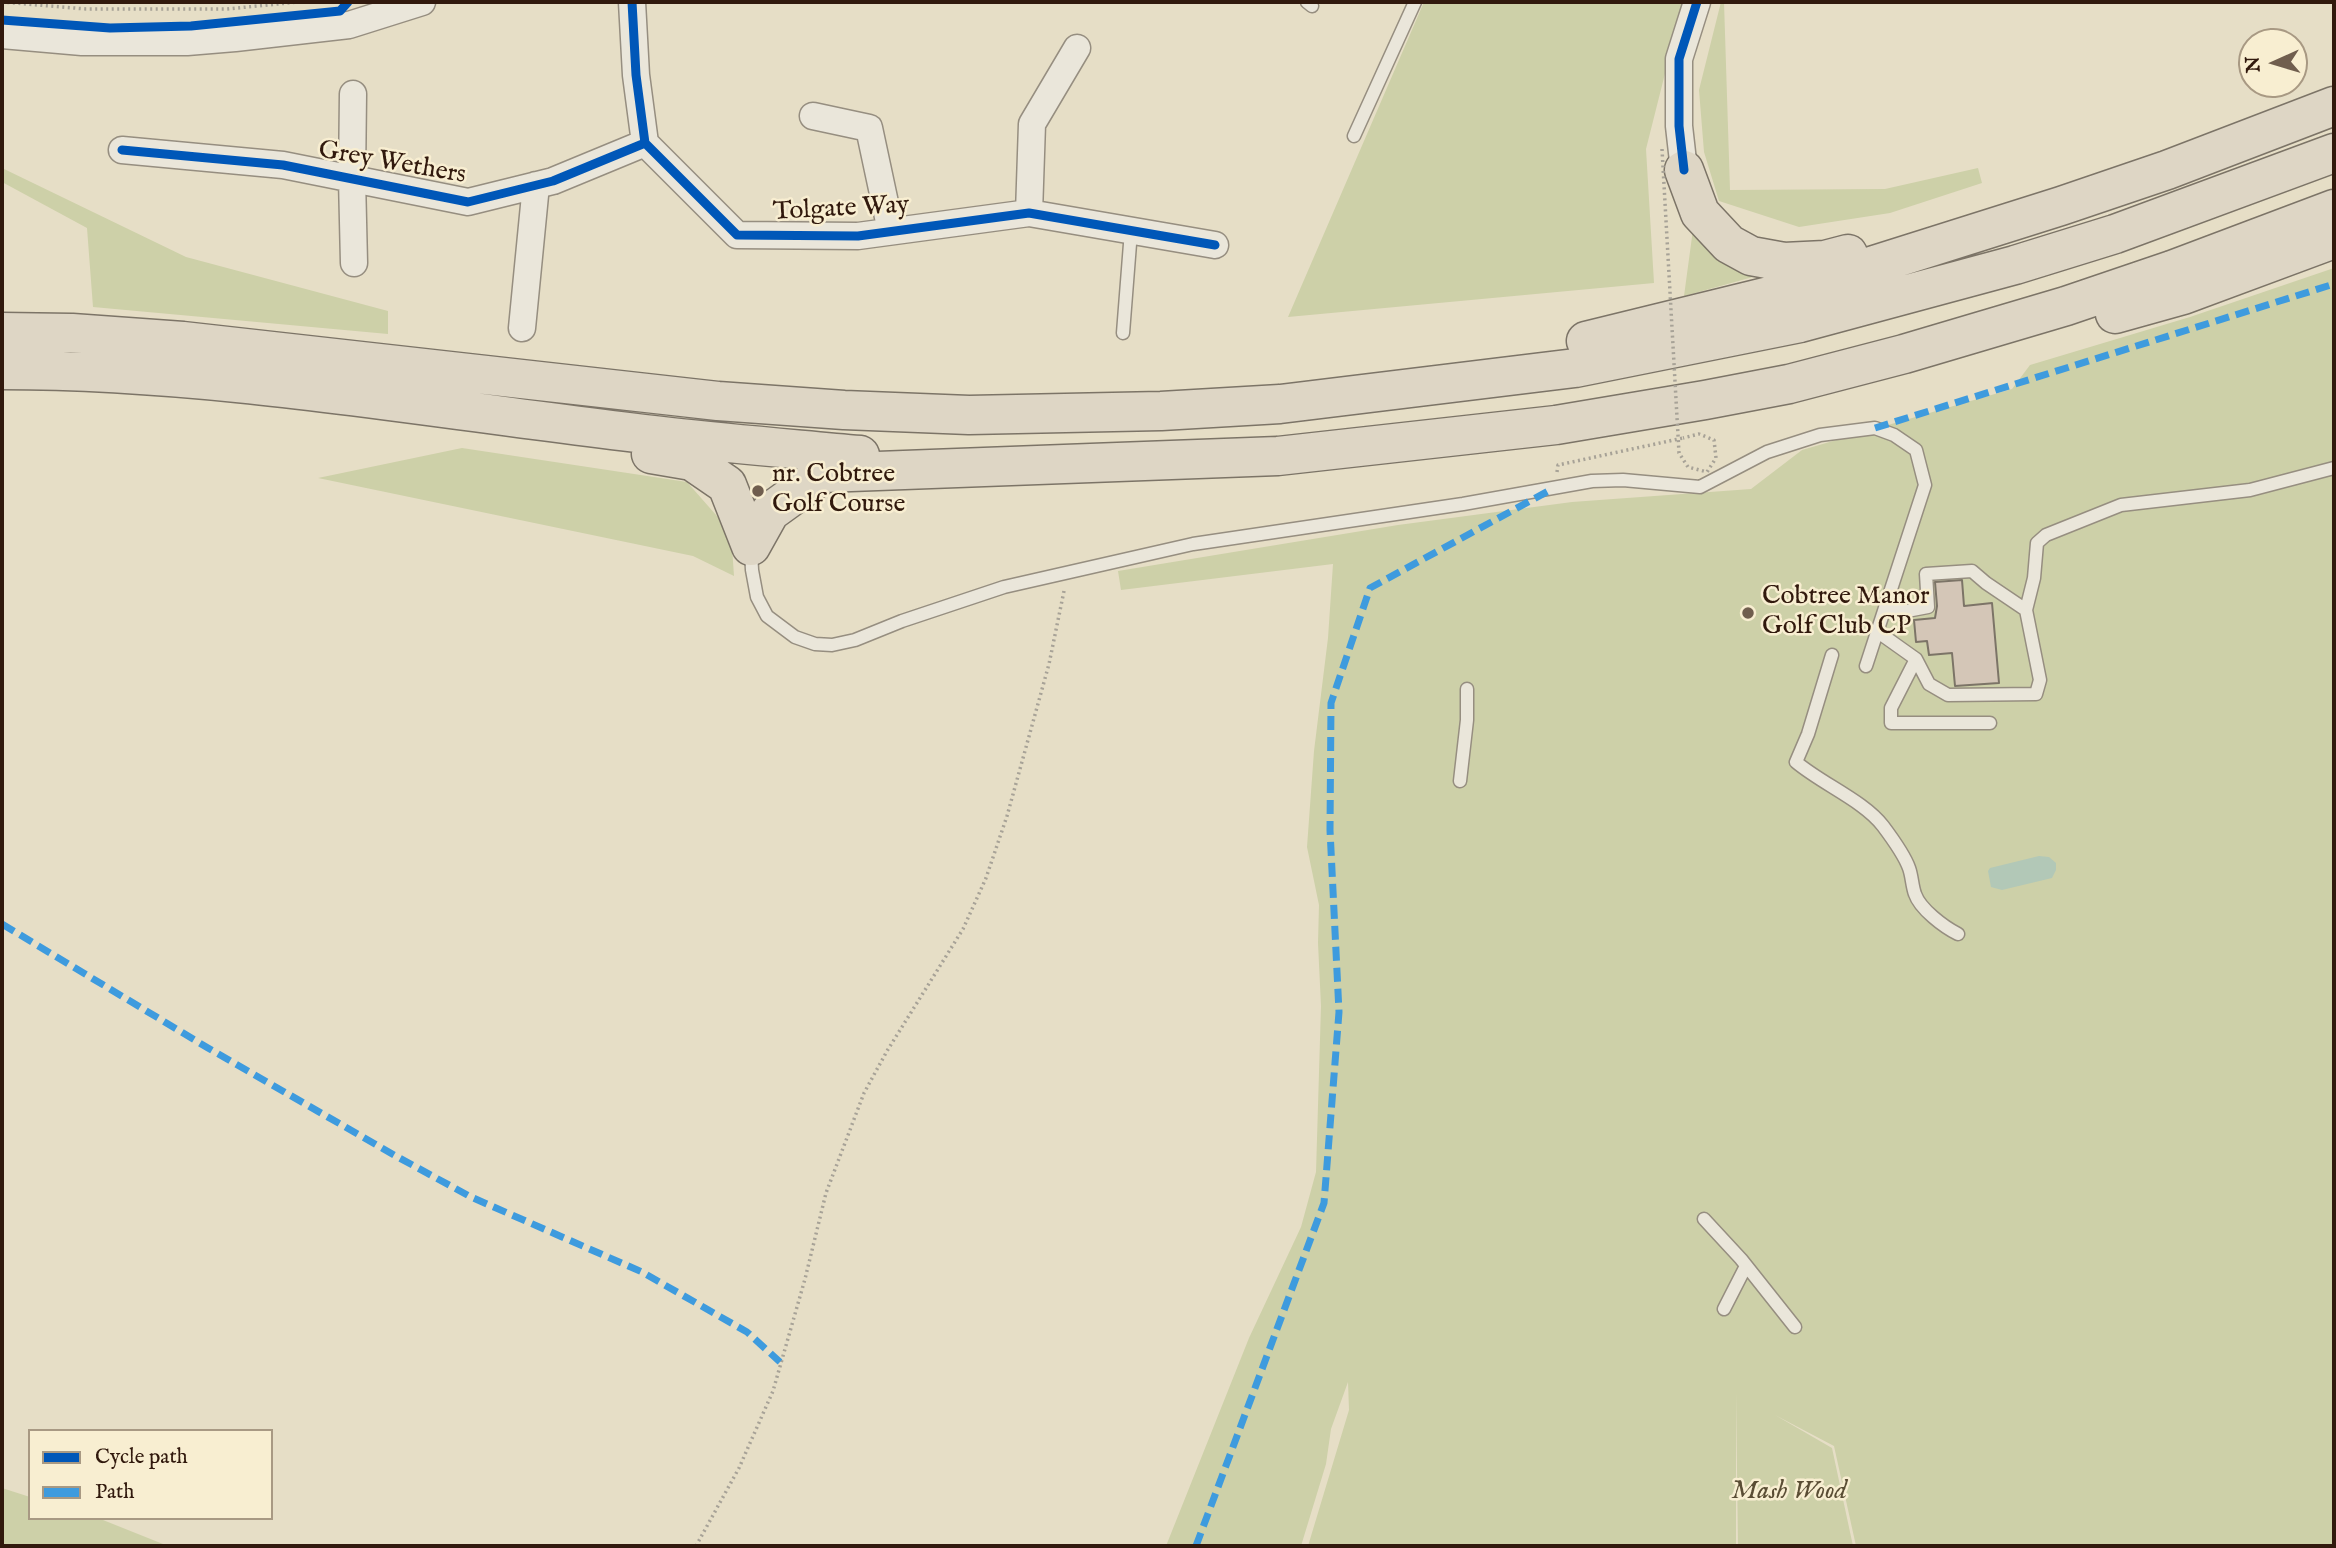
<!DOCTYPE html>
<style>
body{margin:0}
#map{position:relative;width:2336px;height:1548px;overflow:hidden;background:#e6dec6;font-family:"IM FELL English",serif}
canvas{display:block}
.frame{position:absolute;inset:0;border:4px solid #31190d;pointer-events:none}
.legend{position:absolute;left:28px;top:1429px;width:245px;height:91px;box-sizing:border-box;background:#f8eed1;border:2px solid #a89983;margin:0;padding:9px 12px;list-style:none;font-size:21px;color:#31190d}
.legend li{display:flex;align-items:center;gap:14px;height:35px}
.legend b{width:35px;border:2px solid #a89983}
.north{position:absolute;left:2238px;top:28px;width:70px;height:70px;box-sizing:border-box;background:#f8eed1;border:2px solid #a89983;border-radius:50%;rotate:266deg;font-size:19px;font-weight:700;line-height:28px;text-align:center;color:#31190d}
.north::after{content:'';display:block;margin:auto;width:24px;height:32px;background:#705e4e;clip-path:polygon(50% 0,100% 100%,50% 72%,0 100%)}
</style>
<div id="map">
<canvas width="2336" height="1548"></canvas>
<div class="frame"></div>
<ul class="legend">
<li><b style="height:9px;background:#0057b8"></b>Cycle path</li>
<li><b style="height:9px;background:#3e9bde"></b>Path</li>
</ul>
<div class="north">N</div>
</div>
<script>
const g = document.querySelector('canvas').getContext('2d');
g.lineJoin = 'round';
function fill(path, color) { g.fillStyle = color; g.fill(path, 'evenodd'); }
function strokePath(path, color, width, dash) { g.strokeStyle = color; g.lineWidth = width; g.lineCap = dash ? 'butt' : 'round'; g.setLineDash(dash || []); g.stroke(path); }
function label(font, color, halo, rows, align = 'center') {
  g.font = font + ' "IM FELL English",serif'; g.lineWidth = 5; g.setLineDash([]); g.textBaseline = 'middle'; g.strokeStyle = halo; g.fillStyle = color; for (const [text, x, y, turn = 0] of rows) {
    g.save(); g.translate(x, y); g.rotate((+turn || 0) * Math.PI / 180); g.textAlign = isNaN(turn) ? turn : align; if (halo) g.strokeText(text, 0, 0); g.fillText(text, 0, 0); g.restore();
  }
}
fill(new Path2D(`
 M 1424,2 L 1683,2 L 1646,149 L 1654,283 L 1288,317 Z
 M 1721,2 L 1724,2 L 1730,190 L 1885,189 L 1978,168 L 1982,183 L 1890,213 L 1799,227 L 1719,201 L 1704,152 L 1699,90 Z
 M 2,168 L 186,257 L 388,311 L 388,334 L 93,307 L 87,228 L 2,182 Z
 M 1694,222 L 1782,269 L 1684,296 Z
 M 2334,268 L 2334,1546 L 1856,1546 L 1834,1446 L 1775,1415 L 1832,1448 L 1853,1546 L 1738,1546 L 1736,1392 L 1736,1546 L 1308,1546 L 1349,1410 L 1348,1382 L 1331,1429 L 1326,1464 L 1301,1546 L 1166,1546 L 1249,1338 L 1301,1227 L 1316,1172 L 1321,1006 L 1318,943 L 1319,905 L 1307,847 L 1314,751 L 1328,638 L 1333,564 L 1121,590 L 1118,571 L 1398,525 L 1572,502 L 1751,489 L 1802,450 L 2012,389 L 2030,365 L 2190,317 Z
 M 462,448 L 687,482 L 731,532 L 734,576 L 693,556 L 318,478 Z
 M 2,1488 L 30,1497 L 30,1518 L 98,1518 L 168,1546 L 2,1546 Z`), '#cdd0a8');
fill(new Path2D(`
 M 2039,856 L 2049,857 L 2056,863 L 2056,870 L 2052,878 L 2002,890 L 1991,887 L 1988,871 L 1990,868 Z`), '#b2c8b7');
const building = new Path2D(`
 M 1962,580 L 1964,606 L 1992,603 L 1999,683 L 1955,686 L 1952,653 L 1929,655 L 1927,641 L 1916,642 L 1914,620 L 1935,618 L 1937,606 L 1935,582 Z`);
fill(building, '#d4c6b7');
strokePath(building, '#7c7467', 2);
const lane = new Path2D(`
 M 1307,2 L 1312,6
 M 1354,136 L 1415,2
 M 1123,333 L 1131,231
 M 751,550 L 752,570 L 757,597 L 767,616 L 795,637 L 815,644 L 832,645 L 855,640 L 902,621 L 1004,587 L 1193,544 L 1463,504 L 1592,481 L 1623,480 L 1700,487 L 1767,452 L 1820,435 L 1875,428 L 1894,435 L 1916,450 L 1925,485 L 1866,666
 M 2026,610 L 2034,578 L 2037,543 L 2046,535 L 2121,505 L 2250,490 L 2334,468
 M 1878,632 L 1916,659 L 1929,684 L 1948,695 L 2036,694 L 2040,680 L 2026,610 L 1986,583 L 1972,571 L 1926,574 L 1928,607 L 1907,611 L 1886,609
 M 1832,655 L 1808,734 L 1796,762 C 1822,784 1864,801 1883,826 C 1892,838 1904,854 1909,868 C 1912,876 1912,886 1915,894 C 1920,909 1944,927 1958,934
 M 1916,659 L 1891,708 L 1891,723 L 1990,723
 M 1460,781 L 1467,720 L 1467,689
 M 1704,1219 L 1741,1259 L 1795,1327
 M 1724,1309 L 1746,1266`);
const street = new Path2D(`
 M 632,2 L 636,75 L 645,143 L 737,235 L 858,236 L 1029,213 L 1215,245
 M 2,35 L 82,42 L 187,42 L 235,38 L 349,25 L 422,2
 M 353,94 L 352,179 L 354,263
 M 813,116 L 869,128 L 891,231
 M 122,150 L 283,165 L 468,202 L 553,181 L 645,143
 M 1684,170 L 1679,126 L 1679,59 L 1697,2
 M 1029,213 L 1032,124 L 1077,48
 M 522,328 L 536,185`);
const highway = new Path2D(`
 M 1684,170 L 1700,213 L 1729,244 L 1751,256 L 1784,262 L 1825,260 L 1848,254
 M 2115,314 L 2183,295 L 2334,239
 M 2,332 L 72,333 L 183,341 L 718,401 L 844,410 L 969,415 L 1161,411 L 1280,404 L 1575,368 L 1800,323 L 2015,265 L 2115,234 L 2334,153
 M 1586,341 L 1798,289 L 2061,206 L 2167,170 L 2334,106
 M 2,370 C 226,370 447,412 670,437 C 733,444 796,449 860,455
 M 651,454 L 692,461 L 727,485 L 751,546
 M 751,546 L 770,512 L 824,473 L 1278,456 L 1556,425 L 1705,400 L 1789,384 L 1904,354 L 2066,306 L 2172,270 L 2334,209`);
strokePath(lane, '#968e80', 15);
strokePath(street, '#968e80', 29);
strokePath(highway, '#7c7467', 41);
strokePath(new Path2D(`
 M 2,2 L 86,9 L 227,9 L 298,2
 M 1557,472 L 1558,465 L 1683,438
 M 696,1546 L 739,1468 L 773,1391 L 805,1279 L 826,1193 L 864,1093 L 887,1051 L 963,929 L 986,878 L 1007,816 L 1049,664 L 1064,591`), '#a7a297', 3.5, [2, 3.5]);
strokePath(lane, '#eae6da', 12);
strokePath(street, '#eae6da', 26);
strokePath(highway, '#ded6c5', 38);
strokePath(new Path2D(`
 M 1662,149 L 1679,453 L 1688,467 L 1707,472 L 1716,458 L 1714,440 L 1699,434 L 1683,438`), '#a7a297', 3.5, [2, 3.5]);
strokePath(new Path2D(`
 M 1875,428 L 2334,284
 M 2,924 L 208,1048 L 394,1155 L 471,1197 L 642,1272 L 747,1332 L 780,1362
 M 1196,1546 L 1324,1203 L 1339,1012 L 1330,830 L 1331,703 L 1370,588 L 1552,489`), '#3e9bde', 7, [14, 7]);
strokePath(new Path2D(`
 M 632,2 L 636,75 L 645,143 L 737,235 L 858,236 L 1029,213 L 1215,245
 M 2,20 L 110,28 L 191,26 L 340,11 L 348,2
 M 122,150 L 283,165 L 468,202 L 553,181 L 645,143
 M 1684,170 L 1679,126 L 1679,59 L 1697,2`), '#0057b8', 9);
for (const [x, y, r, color] of [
 [758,491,7,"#705e4e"],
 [1748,613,7,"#705e4e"]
]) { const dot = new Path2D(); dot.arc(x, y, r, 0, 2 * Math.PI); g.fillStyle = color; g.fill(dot); strokePath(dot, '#f8eed1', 2.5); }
label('26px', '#31190d', '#f8eed1', [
 ["Grey Wethers",392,164,10],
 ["Tolgate Way",841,210,-3]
]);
label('26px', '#31190d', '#f8eed1', [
 ["nr. Cobtree",772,476],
 ["Golf Course",772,506],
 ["Cobtree Manor",1762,598],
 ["Golf Club CP",1762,628]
], 'left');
label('italic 26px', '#5a4d34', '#f8eed1', [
 ["Mash Wood",1789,1493]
]);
</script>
